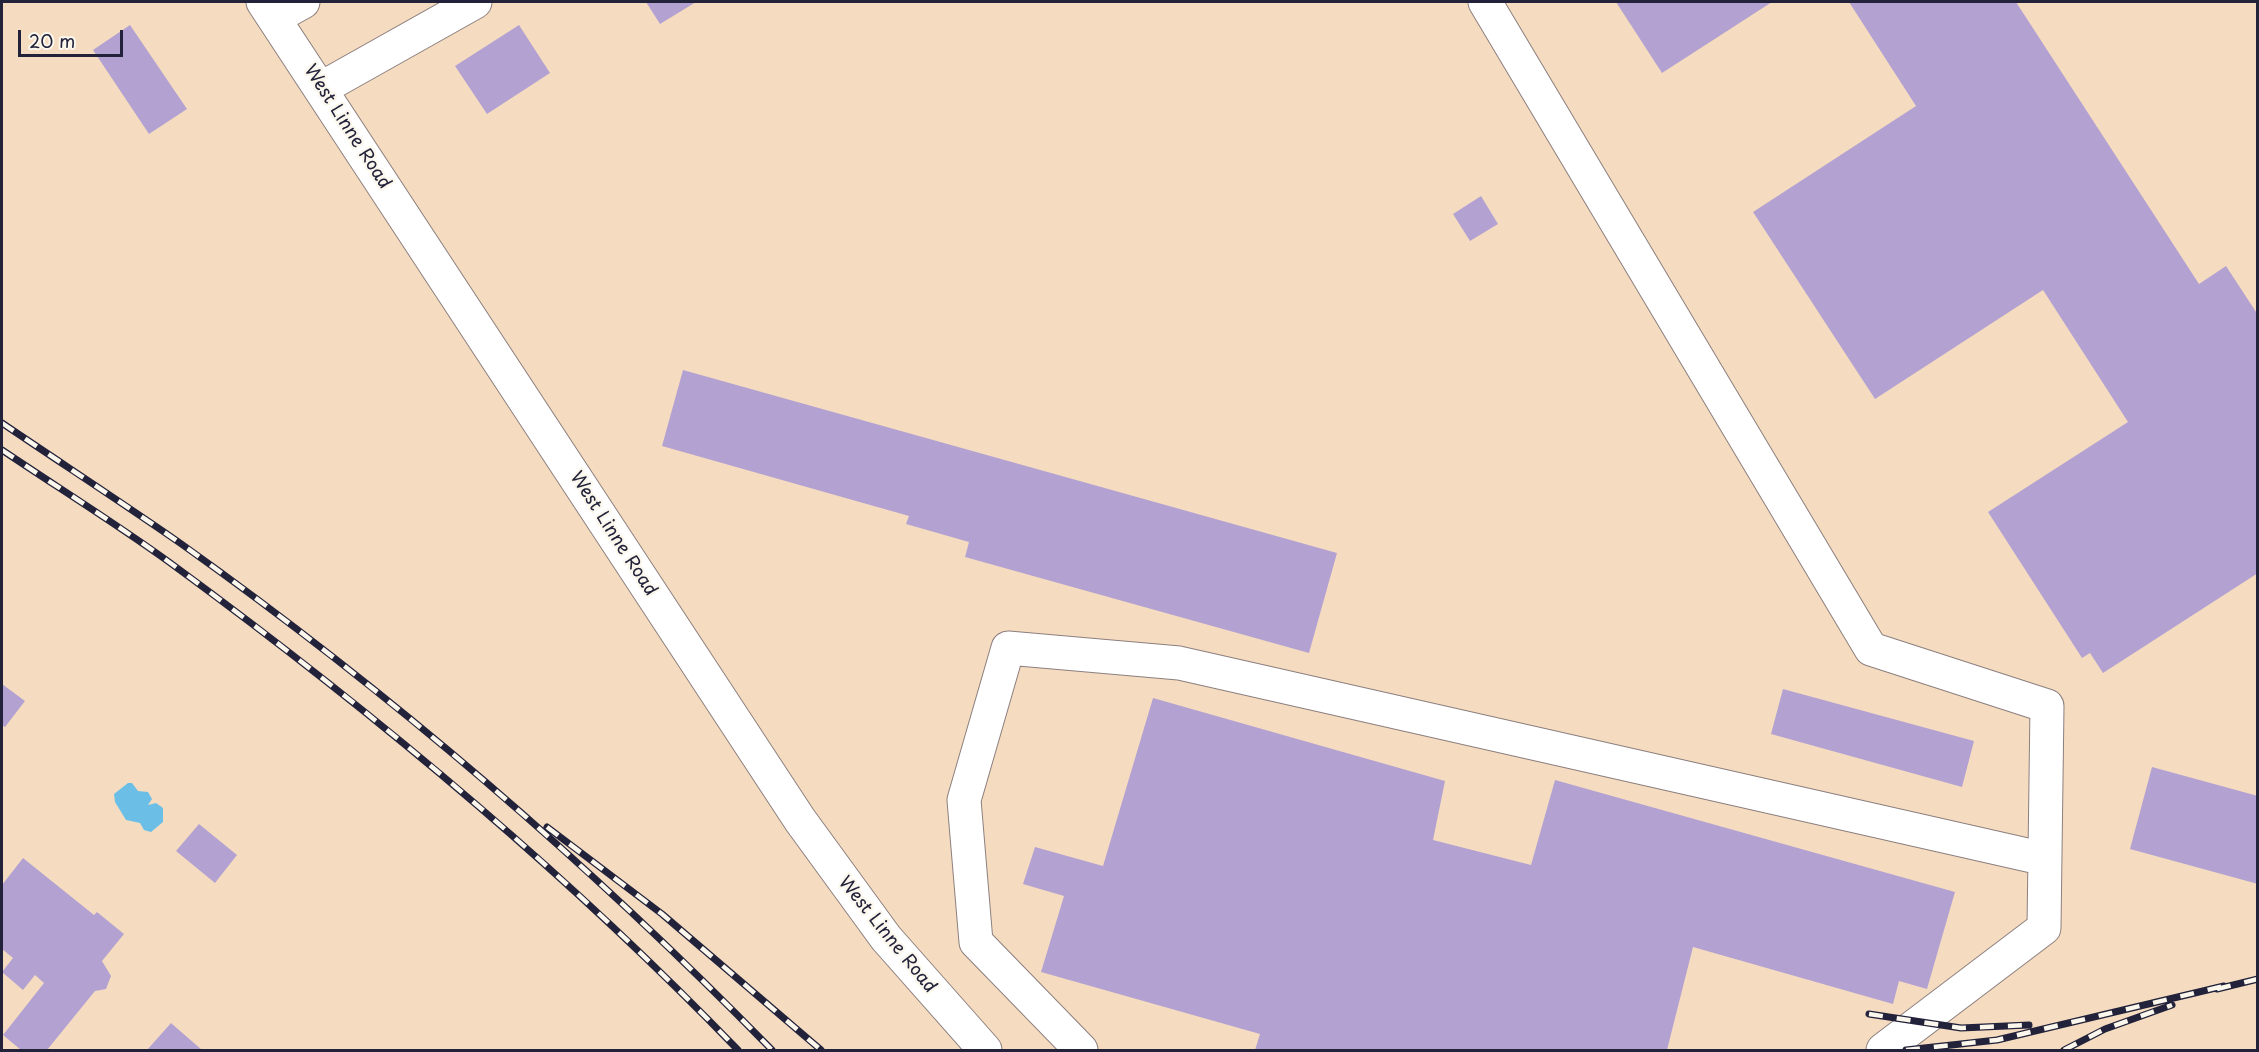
<!DOCTYPE html>
<style>
body{margin:0}
#map{position:relative;width:2259px;height:1052px;overflow:hidden;background:#f5dcc0;font-family:"Playpen Sans",sans-serif}
canvas{display:block}
.frame{position:absolute;inset:0;border:3px solid #22223b;pointer-events:none}
.scale{position:absolute;left:18px;top:30px;width:105px;height:27px;box-sizing:border-box;border:3px solid #22223b;border-top:0;padding-left:8px;font-size:18px;line-height:21px;white-space:nowrap;color:#22223b;-webkit-text-stroke:4px #fbf7ec;paint-order:stroke}
</style>
<div id="map">
<canvas width="2259" height="1052"></canvas>
<div class="frame"></div>
<div class="scale">20 m</div>
</div>
<script>
const g = document.querySelector('canvas').getContext('2d');
g.lineJoin = 'round';
function fill(path, color) { g.fillStyle = color; g.fill(path, 'evenodd'); }
function strokePath(path, color, width, dash) { g.strokeStyle = color; g.lineWidth = width; g.lineCap = dash ? 'butt' : 'round'; g.setLineDash(dash || []); g.stroke(path); }
function label(font, color, halo, rows, align = 'center') {
  g.font = font + ' "Playpen Sans",sans-serif'; g.lineWidth = 4.5; g.setLineDash([]); g.textBaseline = 'middle'; g.strokeStyle = halo; g.fillStyle = color; for (const [text, x, y, turn = 0] of rows) {
    g.save(); g.translate(x, y); g.rotate((+turn || 0) * Math.PI / 180); g.textAlign = isNaN(turn) ? turn : align; if (halo) g.strokeText(text, 0, 0); g.fillText(text, 0, 0); g.restore();
  }
}
fill(new Path2D(`
 M 128,783 L 132,783 L 138,791 L 148,792 L 152,799 L 148,805 L 156,803 L 163,808 L 163,822 L 151,832 L 144,830 L 140,823 L 126,820 L 115,802 L 114,794 Z`), '#6bbfe7');
fill(new Path2D(`
 M 646,2 L 696,2 L 660,24 Z
 M 1616,2 L 1772,2 L 1662,73 Z
 M 1849,2 L 2016,2 L 2199,284 L 2226,266 L 2258,315 L 2258,573 L 2103,673 L 2090,653 L 2082,658 L 1988,512 L 2128,422 L 2043,290 L 1875,399 L 1753,212 L 1916,106 Z
 M 130,25 L 187,109 L 149,134 L 93,50 Z
 M 519,25 L 550,73 L 487,114 L 455,66 Z
 M 1481,196 L 1498,224 L 1470,241 L 1453,214 Z
 M 683,370 L 1337,553 L 1309,653 L 965,557 L 969,542 L 906,524 L 909,516 L 662,446 Z
 M 2,684 L 25,701 L 5,727 L 2,725 Z
 M 1783,689 L 1974,741 L 1962,787 L 1771,734 Z
 M 1153,698 L 1445,781 L 1433,840 L 1531,865 L 1555,780 L 1955,892 L 1927,989 L 1899,981 L 1893,1004 L 1693,947 L 1667,1050 L 1255,1050 L 1260,1034 L 1041,972 L 1064,896 L 1023,884 L 1035,847 L 1103,866 Z
 M 2152,767 L 2258,796 L 2258,884 L 2130,849 Z
 M 199,824 L 237,855 L 215,883 L 176,851 Z
 M 23,858 L 94,915 L 97,912 L 124,934 L 102,961 L 111,976 L 106,989 L 95,991 L 47,1050 L 21,1050 L 3,1035 L 44,983 L 35,975 L 23,990 L 2,972 L 13,958 L 2,949 L 2,885 Z
 M 171,1023 L 202,1050 L 147,1050 Z`), '#b3a2d1');
const minor = new Path2D(`
 M 263,2 L 800,820 L 886,938 L 985,1050
 M 1485,2 L 1871,649 L 2047,706 L 2044,928 L 1883,1050
 M 274,18 L 303,2
 M 322,88 L 475,2
 M 1081,1050 L 976,942 L 964,800 L 1008,648 L 1179,663 L 2045,859`);
strokePath(minor, '#8c7f7e', 35);
strokePath(minor, '#fff', 33);
const rail = new Path2D(`
 M 2,423 C 61,463 121,502 180,543 C 391,693 591,865 772,1050
 M 2,450 C 57,487 115,523 169,562 C 370,709 564,870 738,1050
 M 547,827 L 662,914 L 821,1050
 M 2217,989 L 2258,979
 M 1869,1014 L 1961,1028 L 2029,1025
 M 1906,1050 L 1997,1040 L 2224,986
 M 2064,1050 L 2105,1029 L 2172,1005`);
strokePath(rail, '#22223b', 7);
strokePath(rail, '#fbf7ec', 4.5, [14]);
label('18px', '#22223b', '#fbf7ec', [
 ["West Linne Road",347,127,57],
 ["West Linne Road",613,534,57],
 ["West Linne Road",887,935,51]
]);
</script>
